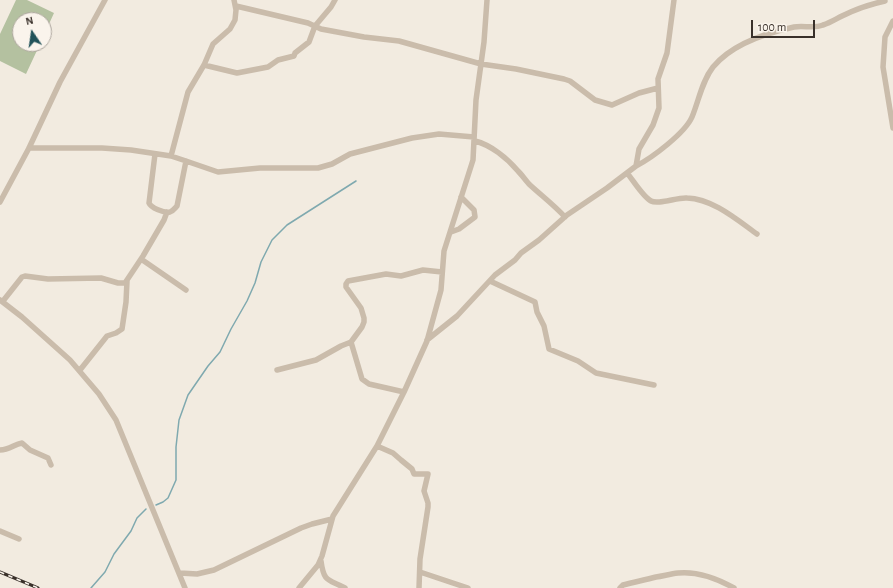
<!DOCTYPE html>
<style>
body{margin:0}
#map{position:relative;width:893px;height:588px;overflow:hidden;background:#f2ebe0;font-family:"Alegreya Sans",sans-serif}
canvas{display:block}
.north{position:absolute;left:12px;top:12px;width:40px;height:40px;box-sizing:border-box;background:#faf4ec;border:1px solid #ada69e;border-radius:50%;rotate:347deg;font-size:11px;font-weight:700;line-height:16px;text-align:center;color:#39302a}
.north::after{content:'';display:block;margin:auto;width:14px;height:18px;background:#215259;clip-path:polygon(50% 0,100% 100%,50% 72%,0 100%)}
.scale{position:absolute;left:751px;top:20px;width:64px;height:18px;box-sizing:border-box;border:2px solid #39302a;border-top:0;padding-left:5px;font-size:12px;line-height:14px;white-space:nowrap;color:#39302a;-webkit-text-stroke:3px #faf4ec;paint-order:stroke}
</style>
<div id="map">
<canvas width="893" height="588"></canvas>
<div class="north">N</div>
<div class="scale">100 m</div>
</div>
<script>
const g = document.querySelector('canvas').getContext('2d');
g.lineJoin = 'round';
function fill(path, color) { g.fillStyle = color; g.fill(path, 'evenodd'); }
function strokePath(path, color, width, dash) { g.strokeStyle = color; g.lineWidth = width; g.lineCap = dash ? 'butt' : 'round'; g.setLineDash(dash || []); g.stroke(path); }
fill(new Path2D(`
 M 16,0 L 27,0 L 54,13 L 44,35 L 44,20 L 20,20 L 20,44 L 40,44 L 26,74 L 0,61 L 0,34 Z`), '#b4c1a0');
strokePath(new Path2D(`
 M 156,505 L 163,502 L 168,498 L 176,480 L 176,447 L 179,420 L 188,395 L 208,366 L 220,352 L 231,329 L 247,301 L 255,283 L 261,262 L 272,240 L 287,225 L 356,181
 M 91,588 L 105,572 L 114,554 L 131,531 L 137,518 L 146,509`), '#7fa9af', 1.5);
strokePath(new Path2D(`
 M 236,6 L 308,23 L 321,29 L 364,37 L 399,41 L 481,64 L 516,69 L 564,79 L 570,81 L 595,100 L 612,105 L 639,93 L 658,88
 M 893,21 L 885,37 L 883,67 L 893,128
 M 204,65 L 237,73 L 268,67 L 278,60 L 294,56 L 295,53 L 309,42 L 315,26 L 331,7 L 335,0
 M 475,141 C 491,145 507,158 518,171 C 522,175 526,181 530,185 C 542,196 554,205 565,217
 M 29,148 L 102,148 L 131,150 L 171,156 L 186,161 L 218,172 L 260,168 L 318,168 L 332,164 L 350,154 L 412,138 L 439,134 L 474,137
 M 155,154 L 149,203 C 151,208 164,213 170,212 C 173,211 175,208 177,206 L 186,161
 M 171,156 L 188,92 L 204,65 L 213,44 L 230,29 L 235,20 L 236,10 L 234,0
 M 636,166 C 652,158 685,133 692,117 C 699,100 702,81 713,67 C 732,44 766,33 794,27 C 804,25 813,29 823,25 C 830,23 836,19 842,16 C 856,9 871,4 885,1
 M 627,173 C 633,180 643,197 651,201 C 658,205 678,197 687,198 C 713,199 736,219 757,234
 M 0,202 L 29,148 L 60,82 L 105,0
 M 451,232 L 459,229 L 475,217 L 474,210 L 461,197
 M 141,259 L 186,290
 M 490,281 L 535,302 L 537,312 L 544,326 L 549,349 L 578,361 L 596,373 L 654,385
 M 0,300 L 22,317 L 70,360 L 99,394 L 116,420 L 185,588
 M 3,301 L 22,277 L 25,276 L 48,279 L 101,278 L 118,283 L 125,283 L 143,256 L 164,220 L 167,212
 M 427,340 L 457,316 L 495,275 L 515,260 L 521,253 L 539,240 L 567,215 L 607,188 L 636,166 L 639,149 L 653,125 L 659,108 L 658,79 L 667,53 L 674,0
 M 351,342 L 362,379 L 369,384 L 404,392
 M 80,370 L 107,336 L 116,333 L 122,329 L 126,302 L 127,281
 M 277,370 L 316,360 L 341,346 L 351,342 L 362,327 L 364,322 L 364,318 L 361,308 L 346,287 L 346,284 L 348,281 L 386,274 L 401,276 L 423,270 L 442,272
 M 377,446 L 393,453 L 401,460 L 412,469 L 414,474 L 428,474 L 424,491 L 428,503 L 428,507 L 420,559 L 419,588
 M 0,450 C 10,450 14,444 22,443 L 30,450 L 48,458 L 51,465
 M 0,531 L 19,539
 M 321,561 C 324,583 328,579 345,588
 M 420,572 L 468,588
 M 180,573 L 197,574 L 214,570 L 301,528 L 312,524 L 332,519
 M 299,588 L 318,565 L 322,556 L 333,516 L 377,446 L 404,392 L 427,341 L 441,290 L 444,251 L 473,160 L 476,100 L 484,42 L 487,0
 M 620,588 L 623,585 C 634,582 645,580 656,577 C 663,576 670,574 678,573 C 697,571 718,579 734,588`), '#cabcab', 5.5);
const rail = new Path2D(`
 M 0,572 L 38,588`);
strokePath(rail, '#39302a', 3);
strokePath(rail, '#faf4ec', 1.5, [4.5]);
</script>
